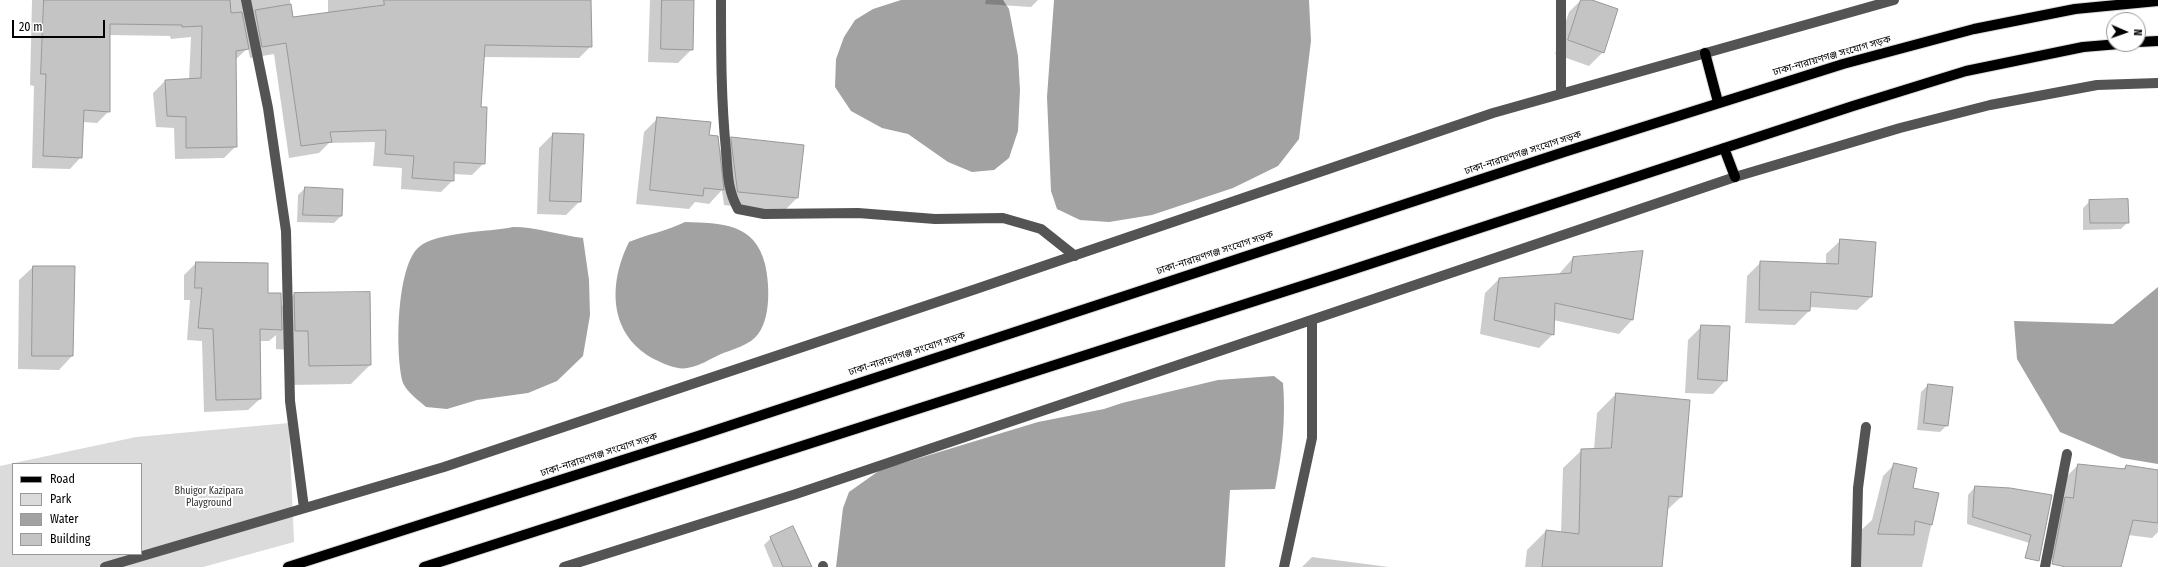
<!DOCTYPE html>
<meta charset="utf-8">
<style>
body{margin:0}
#map{position:relative;width:2158px;height:567px;overflow:hidden;background:#fff;font-family:"Fira Sans Condensed",sans-serif}
canvas{display:block}
.legend{position:absolute;left:12px;top:463px;width:130px;height:92px;box-sizing:border-box;background:#fff;border:1px solid #999;margin:0;padding:5px 7px;list-style:none;font-size:12px;color:#000}
.legend li{display:flex;align-items:center;gap:8px;height:20px}
.legend b{width:20px;border:1px solid #999}
.north{position:absolute;left:2106px;top:12px;width:40px;height:40px;box-sizing:border-box;background:#fff;border:1px solid #999;border-radius:50%;rotate:92deg;font-size:11px;font-weight:700;line-height:16px;text-align:center;color:#000}
.north::after{content:'';display:block;margin:auto;width:14px;height:18px;background:#000;clip-path:polygon(50% 0,100% 100%,50% 72%,0 100%)}
.scale{position:absolute;left:12px;top:20px;width:93px;height:18px;box-sizing:border-box;border:2px solid #000;border-top:0;padding-left:5px;font-size:12px;line-height:14px;white-space:nowrap;color:#000;-webkit-text-stroke:3px #fff;paint-order:stroke}
</style>
<div id="map">
<canvas width="2158" height="567"></canvas>
<ul class="legend">
<li><b style="height:5px;background:#000"></b>Road</li>
<li><b style="height:11px;background:#dbdbdb"></b>Park</li>
<li><b style="height:11px;background:#a2a2a2"></b>Water</li>
<li><b style="height:11px;background:#c4c4c4"></b>Building</li>
</ul>
<div class="north">N</div>
<div class="scale">20 m</div>
</div>
<script>
const g = document.querySelector('canvas').getContext('2d');
g.lineJoin = 'round';
function fill(path, color) { g.fillStyle = color; g.fill(path, 'evenodd'); }
function strokePath(path, color, width, dash) { g.strokeStyle = color; g.lineWidth = width; g.lineCap = dash ? 'butt' : 'round'; g.setLineDash(dash || []); g.stroke(path); }
function label(font, color, halo, rows, align = 'center') {
  g.font = font + ' "Fira Sans Condensed","Noto Sans Bengali",sans-serif'; g.lineWidth = 4; g.setLineDash([]); g.textBaseline = 'middle'; g.strokeStyle = halo; g.fillStyle = color; for (const [text, x, y, turn = 0] of rows) {
    g.save(); g.translate(x, y); g.rotate((+turn || 0) * Math.PI / 180); g.textAlign = isNaN(turn) ? turn : align; if (halo) g.strokeText(text, 0, 0); g.fillText(text, 0, 0); g.restore();
  }
}
fill(new Path2D(`
 M 289,423 L 294,542 L 203,567 L 0,567 L 0,466 L 136,437 ZM 13,464 L 141,464 L 141,554 L 13,554 Z`), '#dbdbdb');
fill(new Path2D(`
 M 901,0 L 1003,0 L 1009,9 L 1018,56 L 1020,90 L 1018,131 L 1009,158 L 994,170 L 972,172 L 948,162 L 908,134 L 882,128 L 851,111 L 835,87 L 836,59 L 844,37 L 855,20 L 873,9 Z
 M 1054,0 L 1309,0 L 1311,41 L 1299,139 L 1278,166 L 1233,188 L 1152,215 L 1109,222 L 1080,220 L 1057,209 L 1051,191 L 1047,97 Z
 M 685,222 C 721,223 755,223 765,264 C 770,285 772,327 751,341 C 742,347 731,350 721,354 C 710,359 700,366 687,368 C 678,370 664,364 656,360 C 608,336 608,284 629,242 C 648,234 667,231 685,222 Z
 M 513,227 C 537,227 559,235 583,238 L 589,280 L 590,315 L 583,356 L 557,381 L 528,393 L 477,400 L 447,409 L 426,407 C 419,401 406,391 403,383 C 395,356 396,266 419,247 C 436,232 488,232 513,227 Z
 M 2158,287 L 2158,464 L 2122,458 L 2060,432 L 2017,359 L 2014,321 L 2113,324 Z
 M 1274,376 L 1283,383 C 1286,419 1282,454 1275,489 L 1230,490 L 1225,567 L 836,567 L 843,508 L 849,492 L 880,470 L 1038,422 L 1104,409 L 1122,403 L 1218,380 Z`), '#a2a2a2');
fill(new Path2D(`
 M 32,0 L 290,0 L 291,18 L 328,13 L 328,0 L 590,0 L 591,46 L 579,58 L 484,57 L 480,108 L 484,163 L 472,175 L 453,174 L 453,180 L 441,192 L 401,189 L 402,168 L 373,166 L 375,142 L 329,143 L 319,153 L 289,158 L 274,54 L 250,58 L 248,48 L 235,60 L 236,146 L 224,158 L 175,159 L 174,128 L 156,127 L 153,93 L 165,81 L 189,80 L 191,37 L 171,39 L 170,36 L 109,35 L 109,111 L 97,123 L 83,122 L 81,157 L 70,169 L 32,168 L 34,86 L 30,85 Z
 M 650,0 L 693,0 L 692,49 L 678,63 L 648,62 Z
 M 986,0 L 1038,0 L 1031,7 L 985,4 Z
 M 1581,0 L 1589,0 L 1603,52 L 1589,66 L 1555,54 L 1569,12 Z
 M 658,118 L 708,135 L 719,151 L 732,138 L 797,198 L 783,212 L 724,205 L 722,190 L 709,204 L 695,202 L 689,209 L 636,204 L 644,132 Z
 M 553,134 L 580,201 L 566,215 L 537,214 L 539,148 Z
 M 305,188 L 341,216 L 334,223 L 297,222 L 298,195 Z
 M 2090,201 L 2128,222 L 2121,229 L 2083,230 L 2083,208 Z
 M 1840,241 L 1871,297 L 1857,310 L 1809,307 L 1809,311 L 1795,325 L 1745,323 L 1747,276 L 1761,262 L 1826,265 L 1826,254 Z
 M 1642,252 L 1632,320 L 1619,334 L 1553,320 L 1553,334 L 1539,348 L 1480,334 L 1485,293 L 1499,279 L 1559,274 L 1573,258 Z
 M 196,263 L 267,294 L 280,308 L 294,294 L 370,365 L 351,384 L 290,385 L 289,350 L 276,349 L 276,335 L 269,341 L 259,341 L 260,399 L 248,410 L 204,412 L 202,341 L 187,340 L 190,300 L 184,300 L 184,275 Z
 M 33,267 L 72,356 L 59,370 L 18,369 L 19,280 Z
 M 1702,326 L 1726,380 L 1713,394 L 1685,393 L 1688,340 Z
 M 1928,385 L 1947,425 L 1940,432 L 1917,430 L 1921,392 Z
 M 1616,394 L 1681,497 L 1666,511 L 1661,567 L 1525,567 L 1527,550 L 1546,531 L 1561,533 L 1563,468 L 1582,450 L 1594,449 L 1597,413 Z
 M 1895,464 L 1912,488 L 1938,494 L 1922,567 L 1855,567 L 1859,532 L 1872,520 L 1883,476 Z
 M 2078,465 L 2122,470 L 2126,466 L 2158,471 L 2158,532 L 2152,538 L 2128,535 L 2116,567 L 2079,567 L 2043,556 L 2064,479 Z
 M 1975,487 L 2010,489 L 2036,545 L 1967,524 L 1968,495 Z
 M 771,538 L 802,567 L 773,567 L 764,545 Z
 M 1312,557 L 1389,567 L 1302,567 Z`), '#0003');
const building = new Path2D(`
 M 44,0 L 230,0 L 231,13 L 242,12 L 249,49 L 236,51 L 237,147 L 186,148 L 186,117 L 167,116 L 165,80 L 201,78 L 202,26 L 182,27 L 182,25 L 110,24 L 110,112 L 84,110 L 82,158 L 43,156 L 46,74 L 41,74 Z
 M 384,0 L 591,0 L 592,47 L 485,45 L 481,107 L 487,107 L 485,164 L 454,162 L 454,181 L 412,178 L 414,156 L 385,154 L 386,130 L 330,132 L 332,142 L 301,146 L 286,43 L 262,47 L 255,10 L 291,4 L 293,17 L 384,5 Z
 M 662,0 L 694,0 L 693,50 L 661,49 Z
 M 1581,0 L 1592,0 L 1618,9 L 1604,53 L 1568,40 Z
 M 657,117 L 711,122 L 709,135 L 718,136 L 724,190 L 704,188 L 703,196 L 650,190 Z
 M 553,133 L 584,134 L 581,202 L 550,201 Z
 M 731,137 L 804,145 L 798,198 L 738,192 Z
 M 305,187 L 343,189 L 342,216 L 303,215 Z
 M 2128,199 L 2129,223 L 2090,223 L 2089,200 Z
 M 1840,239 L 1876,242 L 1872,297 L 1811,292 L 1810,311 L 1759,310 L 1760,261 L 1838,264 Z
 M 1643,251 L 1633,320 L 1555,303 L 1554,335 L 1494,320 L 1499,278 L 1571,273 L 1573,257 Z
 M 196,262 L 268,263 L 268,293 L 281,293 L 282,330 L 260,329 L 261,399 L 216,400 L 213,329 L 198,328 L 202,288 L 195,288 Z
 M 33,266 L 75,266 L 73,356 L 32,356 Z
 M 370,292 L 371,365 L 309,366 L 308,331 L 295,331 L 294,293 Z
 M 1701,325 L 1730,326 L 1727,381 L 1698,379 Z
 M 1928,384 L 1953,387 L 1948,426 L 1924,423 Z
 M 1616,393 L 1690,400 L 1682,497 L 1669,496 L 1662,567 L 1542,567 L 1546,530 L 1579,534 L 1581,449 L 1611,448 Z
 M 1894,463 L 1917,468 L 1913,488 L 1939,493 L 1932,525 L 1915,521 L 1914,535 L 1878,534 Z
 M 2078,464 L 2125,469 L 2126,465 L 2158,470 L 2158,523 L 2133,520 L 2121,567 L 2066,567 L 2052,564 L 2065,497 L 2073,498 Z
 M 1975,486 L 2010,488 L 2052,495 L 2039,561 L 2025,558 L 2031,535 L 1973,517 Z
 M 793,526 L 812,567 L 783,567 L 770,537 Z`);
fill(building, '#c4c4c4');
strokePath(building, '#989898', 1);
const major = new Path2D(`
 M 2138,42 L 2158,41
 M 1705,53 L 1718,102
 M 1724,148 L 1735,177
 M 288,567 L 698,436 L 1564,152 L 1843,64 L 1974,29 L 2075,9 L 2158,1
 M 424,567 L 1336,275 L 1853,106 L 1966,71 L 2083,47 L 2119,44`);
strokePath(major, '#dbdbdb', 12);
strokePath(new Path2D(`
 M 246,0 L 268,108 L 286,231 L 290,401 L 304,508
 M 721,0 C 721,50 721,100 726,150 C 728,173 727,189 738,209 L 764,214 L 858,213 L 935,219 L 1003,218 L 1041,229 L 1075,256
 M 1561,0 L 1561,94
 M 105,567 L 444,467 L 976,289 L 1493,113 L 1894,0
 M 564,567 L 796,494 L 1735,177 L 1900,128 L 1990,105 L 2097,85 L 2158,83
 M 823,567 L 823,566
 M 1284,567 L 1312,438 L 1312,322
 M 1856,567 L 1858,488 L 1866,427
 M 2045,567 L 2067,454`), '#545454', 10);
strokePath(major, '#000', 10);
label('10px', '#000', '#fff', [
 ["ঢাকা-নারায়ণগঞ্জ সংযোগ সড়ক",1832,56,-16],
 ["ঢাকা-নারায়ণগঞ্জ সংযোগ সড়ক",1523,153,-18],
 ["ঢাকা-নারায়ণগঞ্জ সংযোগ সড়ক",1215,253,-18],
 ["ঢাকা-নারায়ণগঞ্জ সংযোগ সড়ক",907,354,-18],
 ["ঢাকা-নারায়ণগঞ্জ সংযোগ সড়ক",599,455,-18]
]);
label('10px', '#323232', '#fff', [
 ["Bhuigor Kazipara",209,491],
 ["Playground",209,503]
]);
</script>
